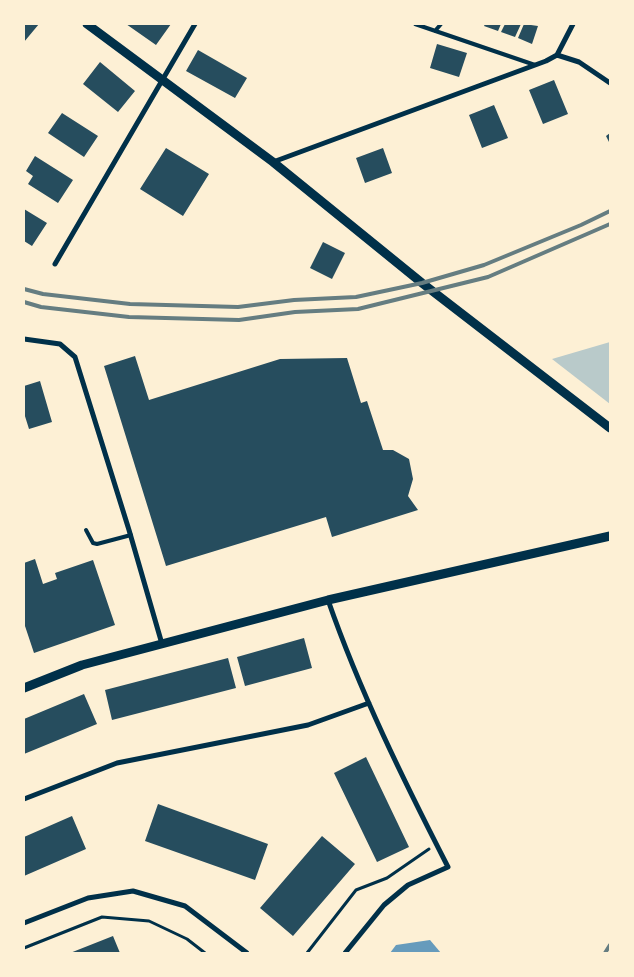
<!DOCTYPE html>
<style>
body{margin:0}
#map{position:relative;width:634px;height:977px;overflow:hidden;background:#fdf0d5;font-family:Mulish,sans-serif}
canvas{display:block}
.frame{position:absolute;inset:0;border:25px solid #fdf0d5;pointer-events:none}
</style>
<div id="map">
<canvas width="634" height="977"></canvas>
<div class="frame"></div>
</div>
<script>
const g = document.querySelector('canvas').getContext('2d');
g.lineJoin = 'round';
function fill(path, color) { g.fillStyle = color; g.fill(path, 'evenodd'); }
function strokePath(path, color, width, dash) { g.strokeStyle = color; g.lineWidth = width; g.lineCap = dash ? 'butt' : 'round'; g.setLineDash(dash || []); g.stroke(path); }
fill(new Path2D(`
 M 610,342 L 610,404 L 552,359 Z`), '#b9caca');
fill(new Path2D(`
 M 430,940 L 441,953 L 390,953 L 396,945 Z`), '#669bbc');
fill(new Path2D(`
 M 24,24 L 39,24 L 24,42 Z
 M 126,24 L 171,24 L 156,45 Z
 M 485,24 L 501,24 L 498,31 L 484,26 Z
 M 505,24 L 521,24 L 515,37 L 501,32 Z
 M 524,24 L 538,26 L 532,44 L 518,38 Z
 M 437,44 L 467,53 L 459,77 L 430,68 Z
 M 198,50 L 247,78 L 235,98 L 186,71 Z
 M 100,62 L 135,91 L 118,112 L 83,84 Z
 M 554,80 L 568,114 L 543,124 L 529,90 Z
 M 494,105 L 508,138 L 482,148 L 469,115 Z
 M 62,113 L 98,136 L 84,157 L 48,133 Z
 M 610,133 L 610,144 L 606,136 Z
 M 166,148 L 209,174 L 183,216 L 140,189 Z
 M 383,148 L 392,173 L 365,183 L 356,158 Z
 M 35,156 L 73,180 L 58,203 L 28,184 L 33,176 L 26,171 Z
 M 24,209 L 47,223 L 32,246 L 24,241 Z
 M 323,242 L 345,253 L 332,279 L 310,268 Z
 M 135,356 L 149,400 L 280,359 L 347,358 L 361,403 L 367,401 L 383,450 L 393,450 L 409,459 L 413,479 L 408,496 L 418,510 L 332,537 L 326,517 L 166,566 L 104,366 Z
 M 40,381 L 52,422 L 29,429 L 24,413 L 24,386 Z
 M 35,559 L 43,584 L 57,579 L 55,573 L 93,560 L 115,625 L 34,653 L 24,623 L 24,563 Z
 M 304,638 L 312,668 L 245,686 L 237,657 Z
 M 228,658 L 236,688 L 112,720 L 105,690 Z
 M 84,694 L 97,724 L 24,754 L 24,719 Z
 M 366,757 L 409,847 L 377,862 L 334,773 Z
 M 158,804 L 268,844 L 255,880 L 145,841 Z
 M 72,816 L 86,849 L 24,876 L 24,837 Z
 M 322,836 L 355,864 L 293,936 L 260,908 Z
 M 113,936 L 120,953 L 70,953 Z`), '#264d5e');
strokePath(new Path2D(`
 M 24,948 L 102,917 L 149,921 L 187,939 L 205,953
 M 307,953 L 356,890 L 387,878 L 429,849`), '#003049', 3);
strokePath(new Path2D(`
 M 415,24 L 535,65
 M 435,31 L 441,24
 M 86,530 L 93,543 L 97,544 L 131,535`), '#003049', 4);
strokePath(new Path2D(`
 M 557,55 L 579,62 L 610,83
 M 273,162 L 546,61 L 557,55 L 573,24
 M 55,264 L 195,24
 M 24,339 L 60,344 L 75,357 L 129,530 L 162,644
 M 328,600 C 360,692 404,781 448,867 L 408,885 L 384,905 L 345,953
 M 24,799 L 117,763 L 308,725 L 369,703
 M 24,923 L 88,898 L 133,891 L 185,906 L 247,953`), '#003049', 5);
strokePath(new Path2D(`
 M 87,24 L 273,162 L 422,283 L 610,428
 M 24,688 L 82,665 L 328,600 L 610,536`), '#003049', 9);
strokePath(new Path2D(`
 M 24,289 L 43,294 L 130,304 L 238,307 L 294,300 L 356,297 L 422,283 L 484,265 L 581,225 L 610,211
 M 24,302 L 41,307 L 129,317 L 239,320 L 295,312 L 358,309 L 488,277 L 610,224
 M 605,953 L 610,945`), '#657d81', 4);
</script>
